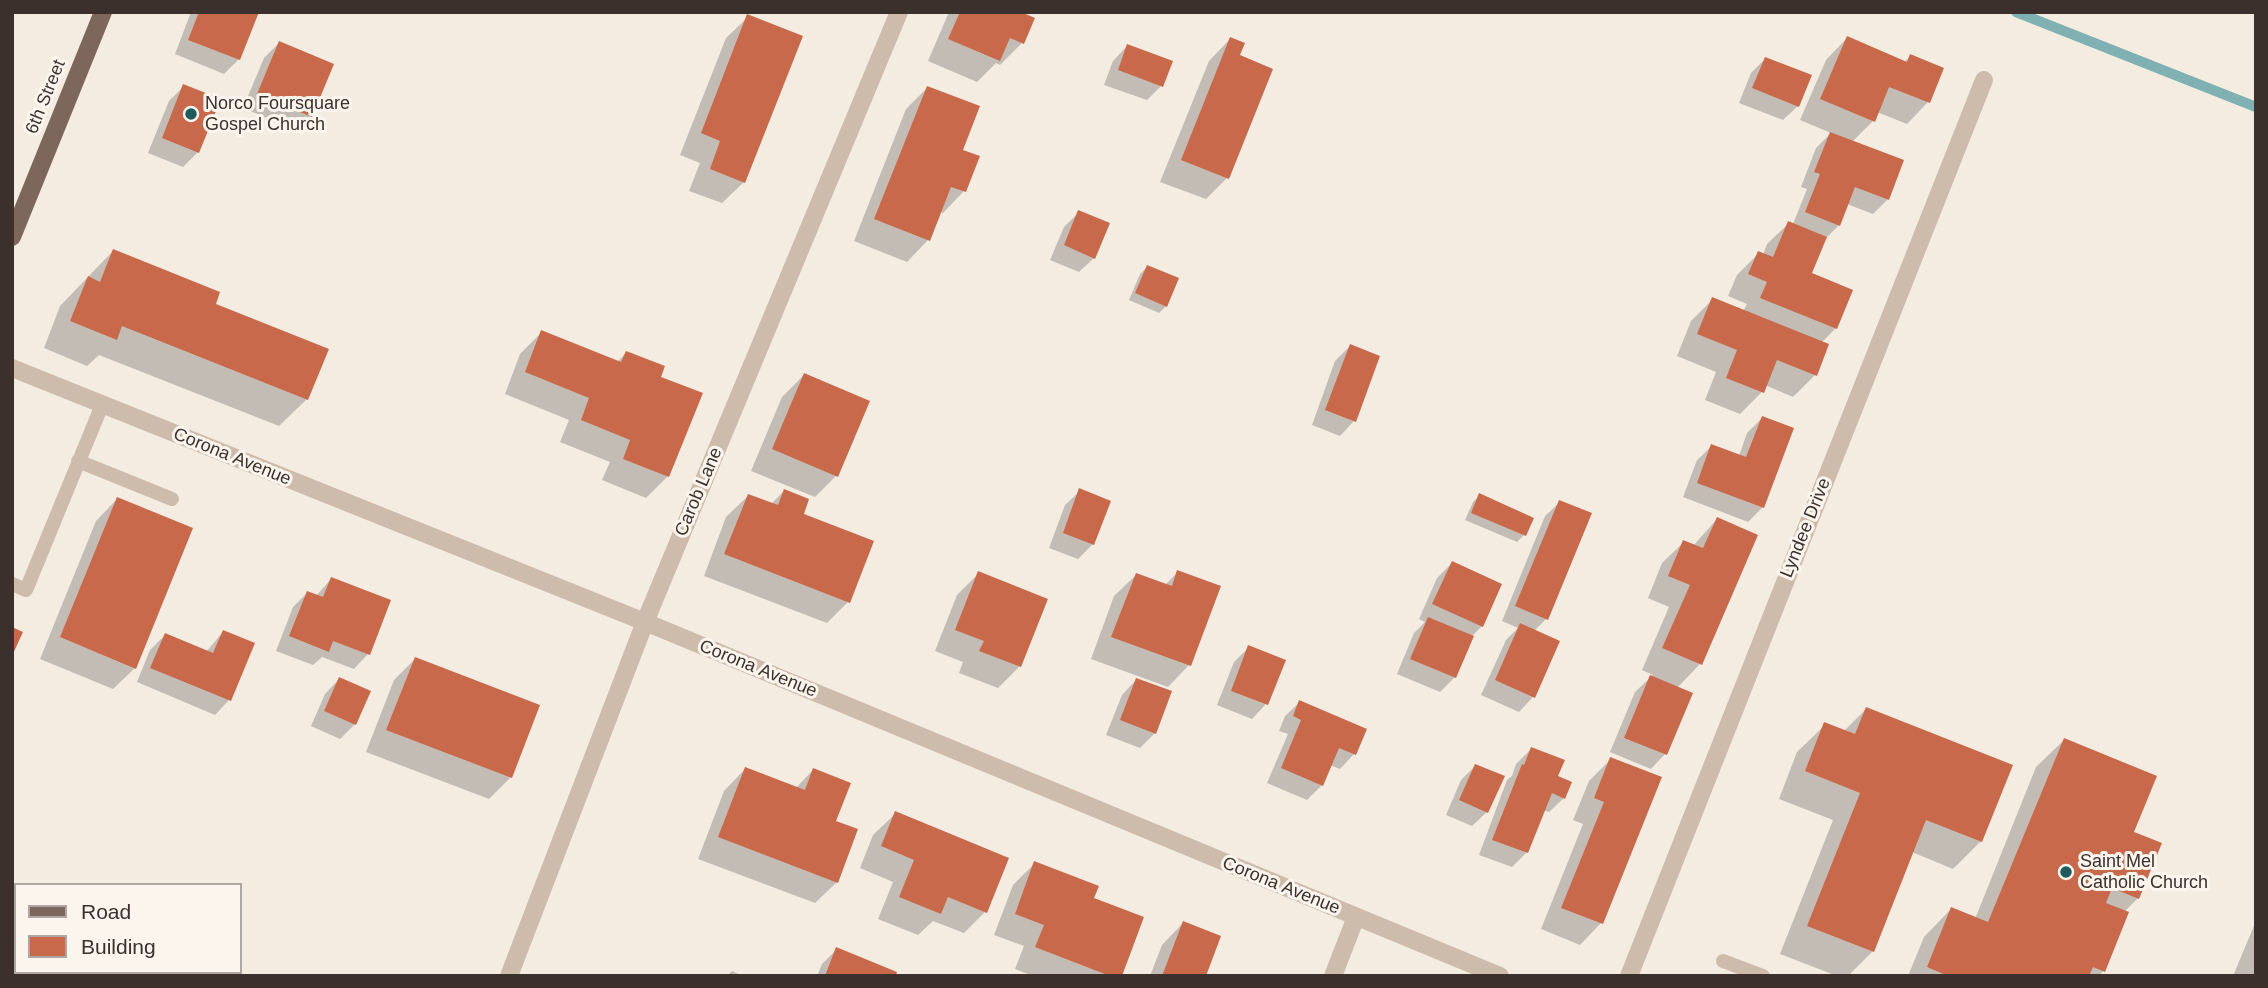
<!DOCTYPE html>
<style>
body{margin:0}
#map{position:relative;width:2268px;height:988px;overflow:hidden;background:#f4ebe1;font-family:Helvetica,sans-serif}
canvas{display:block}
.frame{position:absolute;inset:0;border:14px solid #3b302b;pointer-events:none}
.legend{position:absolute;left:14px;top:883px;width:228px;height:91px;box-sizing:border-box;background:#fbf5ee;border:2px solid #aea6a0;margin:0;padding:9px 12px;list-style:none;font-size:21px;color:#3b302b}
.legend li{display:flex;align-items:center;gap:14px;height:35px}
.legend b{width:35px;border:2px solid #aea6a0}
</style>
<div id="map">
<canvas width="2268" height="988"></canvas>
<div class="frame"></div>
<ul class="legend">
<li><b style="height:9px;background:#7d675c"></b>Road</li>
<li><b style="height:19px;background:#c8694b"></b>Building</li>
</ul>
</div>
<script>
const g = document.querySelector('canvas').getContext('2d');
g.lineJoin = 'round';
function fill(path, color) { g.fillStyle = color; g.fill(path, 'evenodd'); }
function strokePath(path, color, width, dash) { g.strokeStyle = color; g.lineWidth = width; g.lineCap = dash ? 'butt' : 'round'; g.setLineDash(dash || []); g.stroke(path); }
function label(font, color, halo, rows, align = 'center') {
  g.font = font + ' Helvetica,sans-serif'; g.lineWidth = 6; g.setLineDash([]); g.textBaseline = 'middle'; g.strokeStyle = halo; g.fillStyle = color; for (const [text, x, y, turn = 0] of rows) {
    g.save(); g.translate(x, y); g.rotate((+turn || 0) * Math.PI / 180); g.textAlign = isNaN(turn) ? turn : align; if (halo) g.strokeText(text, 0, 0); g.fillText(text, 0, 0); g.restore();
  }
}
fill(new Path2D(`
 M 191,12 L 257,12 L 239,59 L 224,74 L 175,54 Z
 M 949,12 L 1017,12 L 1022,43 L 1000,65 L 996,63 L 977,82 L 928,61 Z
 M 748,17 L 744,182 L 722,203 L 689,191 L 700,163 L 680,155 L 726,38 Z
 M 1847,38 L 1904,62 L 1911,56 L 1942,69 L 1928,102 L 1907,124 L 1877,112 L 1873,121 L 1852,142 L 1888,199 L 1873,214 L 1847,204 L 1839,225 L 1825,239 L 1810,274 L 1836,328 L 1821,343 L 1815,375 L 1793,397 L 1765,385 L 1762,392 L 1740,414 L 1705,400 L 1716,372 L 1677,356 L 1691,321 L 1713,299 L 1743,312 L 1747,304 L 1728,296 L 1737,275 L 1759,253 L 1763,255 L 1767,244 L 1789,223 L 1793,224 L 1807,189 L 1801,187 L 1816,148 L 1831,133 L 1800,120 L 1826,60 Z
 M 1230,39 L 1227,178 L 1206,199 L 1160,182 L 1209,61 Z
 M 279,43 L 311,116 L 296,130 L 243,108 L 264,58 Z
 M 1127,46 L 1161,86 L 1147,100 L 1104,85 L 1113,61 Z
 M 1765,59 L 1798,106 L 1783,120 L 1739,103 L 1751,73 Z
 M 184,86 L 198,152 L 183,167 L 148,153 L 169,101 Z
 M 927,88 L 961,151 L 964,191 L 943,213 L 940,212 L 928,240 L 907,262 L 854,241 L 906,109 Z
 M 1079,212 L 1094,258 L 1079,272 L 1050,260 L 1064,227 Z
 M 113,251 L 213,305 L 307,399 L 279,426 L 99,355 L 87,366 L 44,348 L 60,306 Z
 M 1147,267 L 1166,306 L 1159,313 L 1129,300 L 1140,274 Z
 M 542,332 L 617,362 L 626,353 L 668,476 L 646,498 L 602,480 L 610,462 L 560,442 L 569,420 L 505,394 L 520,354 Z
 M 1350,346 L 1354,421 L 1340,436 L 1312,425 L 1335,361 Z
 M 804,375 L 836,476 L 815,497 L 751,471 L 782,397 Z
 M 1762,418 L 1763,507 L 1748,522 L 1683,497 L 1697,460 L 1712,446 L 1739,456 L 1747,433 Z
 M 784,491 L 802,515 L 848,602 L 827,623 L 704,576 L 726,517 L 748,496 L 771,504 Z
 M 1080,491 L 1093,544 L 1078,559 L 1049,548 L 1065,505 Z
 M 1480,495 L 1532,518 L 1524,535 L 1517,542 L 1465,520 L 1473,502 Z
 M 117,499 L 135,668 L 113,689 L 40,659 L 96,521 Z
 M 1560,502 L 1546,619 L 1534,631 L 1533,697 L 1519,712 L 1481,695 L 1506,640 L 1518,628 L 1502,621 L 1545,516 Z
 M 1717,519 L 1756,536 L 1700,664 L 1677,688 L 1690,694 L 1665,754 L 1651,769 L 1610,752 L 1635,692 L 1653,675 L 1642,670 L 1669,607 L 1648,598 L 1662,563 L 1684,542 L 1693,546 Z
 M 1452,563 L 1482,626 L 1473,635 L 1455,677 L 1440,692 L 1397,674 L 1414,633 L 1425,622 L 1419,619 L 1437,578 Z
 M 1178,572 L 1189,665 L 1168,687 L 1091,659 L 1114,596 L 1136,575 L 1165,585 Z
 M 979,573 L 1020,666 L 998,688 L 959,673 L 963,662 L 935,651 L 957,595 Z
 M 331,579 L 368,654 L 354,669 L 322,657 L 313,665 L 276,651 L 293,607 L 307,593 L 316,596 Z
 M 223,632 L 252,644 L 229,700 L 215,715 L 137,682 L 150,650 L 165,635 L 206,652 Z
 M 1249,647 L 1266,704 L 1252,719 L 1217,705 L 1234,662 Z
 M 415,659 L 511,777 L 489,799 L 366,752 L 394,680 Z
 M 339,679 L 355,724 L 340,739 L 311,726 L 325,694 Z
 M 1136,680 L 1155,733 L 1140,748 L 1106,735 L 1122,695 Z
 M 1300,702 L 1354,754 L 1340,769 L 1330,765 L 1322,785 L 1307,800 L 1267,783 L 1288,734 L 1279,731 L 1285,716 Z
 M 1866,709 L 1981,841 L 1953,869 L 1912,852 L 1873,951 L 1848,976 L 1837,976 L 1780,954 L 1833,820 L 1779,799 L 1797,752 L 1825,725 L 1843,732 Z
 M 2064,740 L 2132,833 L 2138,898 L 2124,912 L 2103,971 L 2099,976 L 1908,976 L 1924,937 L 1951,909 L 1975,919 L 2036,767 Z
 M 1531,749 L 1556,777 L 1564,798 L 1549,812 L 1543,810 L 1527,852 L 1512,867 L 1479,855 L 1507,780 L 1512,776 L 1516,764 Z
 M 1611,759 L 1601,923 L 1580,945 L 1541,929 L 1583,824 L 1573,820 L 1589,781 Z
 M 1475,766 L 1487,812 L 1472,826 L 1446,815 L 1461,780 Z
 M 745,769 L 796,788 L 813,770 L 834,822 L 837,882 L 815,903 L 698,859 L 724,791 Z
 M 895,814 L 985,912 L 964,933 L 933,921 L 918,935 L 878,919 L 893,882 L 860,868 L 873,835 Z
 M 1035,863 L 1092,899 L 1120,976 L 1033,976 L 1015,969 L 1024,946 L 994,935 L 1013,885 Z
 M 2256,921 L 2256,976 L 2233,976 Z
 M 1183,923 L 1204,976 L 1150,976 L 1162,945 Z
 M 837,949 L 894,976 L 817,976 L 822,964 Z
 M 732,971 L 742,976 L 727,976 Z`), '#0003');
strokePath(new Path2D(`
 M 2016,12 L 2256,107`), '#7fb0b2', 10);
fill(new Path2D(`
 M 199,12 L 259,12 L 240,60 L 188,40 Z
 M 960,12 L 1021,12 L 1035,18 L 1024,44 L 1010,38 L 1000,61 L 948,39 Z
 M 747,14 L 803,36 L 745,183 L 710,169 L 720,141 L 701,133 Z
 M 1847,36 L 1907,62 L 1910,54 L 1944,68 L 1930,103 L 1889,87 L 1875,122 L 1820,99 Z
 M 1230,37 L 1245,43 L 1240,55 L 1273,69 L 1229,179 L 1181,160 Z
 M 279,41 L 334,64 L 312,117 L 257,94 Z
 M 1127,44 L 1173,61 L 1163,87 L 1118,70 Z
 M 1765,57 L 1812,75 L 1799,107 L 1752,88 Z
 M 183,84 L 221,99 L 199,153 L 162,138 Z
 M 927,86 L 980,106 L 963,150 L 980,156 L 966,192 L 951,187 L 930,241 L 874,219 Z
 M 1830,132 L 1904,160 L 1889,200 L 1855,187 L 1840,226 L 1805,212 L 1820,174 L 1814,172 Z
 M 1078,210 L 1110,223 L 1095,259 L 1064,245 Z
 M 1788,221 L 1827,237 L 1812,273 L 1853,290 L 1837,329 L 1760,298 L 1767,282 L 1748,274 L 1758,251 L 1773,257 Z
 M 113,249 L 220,292 L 216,304 L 329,349 L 308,400 L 122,326 L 117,340 L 70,321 L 88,276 L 100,282 Z
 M 1147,265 L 1179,278 L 1167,307 L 1135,293 Z
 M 1712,297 L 1829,344 L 1817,376 L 1777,360 L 1764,393 L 1726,378 L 1737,350 L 1697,334 Z
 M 541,330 L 621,362 L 626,351 L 665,366 L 661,377 L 703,393 L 669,477 L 623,459 L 630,440 L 581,420 L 589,398 L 525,372 Z
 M 1350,344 L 1380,356 L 1356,422 L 1325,410 Z
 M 804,373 L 870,401 L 838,477 L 772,449 Z
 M 1762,416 L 1794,428 L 1764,508 L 1697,483 L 1711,444 L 1746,457 Z
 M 1079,488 L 1111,501 L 1094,545 L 1063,533 Z
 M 784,489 L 809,499 L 804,514 L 874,541 L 850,603 L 724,554 L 748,494 L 778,505 Z
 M 1479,493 L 1534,518 L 1526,536 L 1471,513 Z
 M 117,497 L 193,528 L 136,669 L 60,637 Z
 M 1559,500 L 1592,513 L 1548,620 L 1515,606 Z
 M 1717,517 L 1758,535 L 1702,665 L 1662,648 L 1690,585 L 1668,576 L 1683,540 L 1703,548 Z
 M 1452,561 L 1502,584 L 1483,627 L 1432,604 Z
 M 1177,570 L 1221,586 L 1191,666 L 1111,637 L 1136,573 L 1172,586 Z
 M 978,571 L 1048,599 L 1021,667 L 979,651 L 984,641 L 955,630 Z
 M 331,577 L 391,600 L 370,655 L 333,641 L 329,652 L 289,636 L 307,591 L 323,597 Z
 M 1428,617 L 1474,636 L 1456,678 L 1410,659 Z
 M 1520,623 L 1560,641 L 1535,698 L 1495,680 Z
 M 12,627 L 23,632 L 12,656 Z
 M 223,630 L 255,643 L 231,701 L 150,668 L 165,633 L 213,653 Z
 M 1248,645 L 1286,660 L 1268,705 L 1231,691 Z
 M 415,657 L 540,705 L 512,778 L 386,730 Z
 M 1650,675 L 1693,693 L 1667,755 L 1624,738 Z
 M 339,677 L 371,691 L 356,725 L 324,711 Z
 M 1136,678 L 1172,691 L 1156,734 L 1120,720 Z
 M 1299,700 L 1367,729 L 1356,755 L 1339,748 L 1323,786 L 1281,768 L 1301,720 L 1293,716 Z
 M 1866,707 L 2013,765 L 1982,842 L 1926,820 L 1874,952 L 1807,926 L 1860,793 L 1805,771 L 1824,722 L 1855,734 Z
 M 2064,738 L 2157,776 L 2134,832 L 2162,843 L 2139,899 L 2112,888 L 2106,903 L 2129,912 L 2105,972 L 2093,967 L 2089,976 L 1948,976 L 1927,967 L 1951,907 L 1988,922 Z
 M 1531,747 L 1565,760 L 1558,776 L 1572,782 L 1565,799 L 1552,793 L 1528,853 L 1492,840 L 1522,764 L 1524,765 Z
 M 1610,757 L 1662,777 L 1603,924 L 1561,908 L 1604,802 L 1594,798 Z
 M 1475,764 L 1505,776 L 1488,813 L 1459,800 Z
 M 745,767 L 805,790 L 813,768 L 851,783 L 836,821 L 858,829 L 838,883 L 718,837 Z
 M 895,811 L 1009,858 L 987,913 L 948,897 L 941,914 L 899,897 L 914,860 L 881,846 Z
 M 1034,861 L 1099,886 L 1094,898 L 1144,917 L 1122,976 L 1110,976 L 1035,947 L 1044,925 L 1015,914 Z
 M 1183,921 L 1221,936 L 1206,976 L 1162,976 Z
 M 836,947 L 897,972 L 896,976 L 825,976 Z`), '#c8694b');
strokePath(new Path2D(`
 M 78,461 L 172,499
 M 12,584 L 26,590 L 102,405
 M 1723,961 L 1763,976`), '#cdbbac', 14);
strokePath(new Path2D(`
 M 12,368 L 645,622 L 1500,976
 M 509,976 L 645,622 L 899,12
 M 1333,976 L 1356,917
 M 1629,976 L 1984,80`), '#cdbbac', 18);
strokePath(new Path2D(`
 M 12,237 L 103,12`), '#7d675c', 18);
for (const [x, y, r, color] of [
 [191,114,7,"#1f5a5e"],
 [2066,872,7,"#1f5a5e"]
]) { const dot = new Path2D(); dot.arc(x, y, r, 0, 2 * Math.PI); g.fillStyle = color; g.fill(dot); strokePath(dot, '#fbf5ee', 2.5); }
label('18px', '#3b302b', '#fbf5ee', [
 ["6th Street",46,97,-68],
 ["Corona Avenue",232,457,22],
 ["Carob Lane",699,492,-67],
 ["Lyndee Drive",1806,528,-68],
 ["Corona Avenue",758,669,22],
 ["Corona Avenue",1281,886,22]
]);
label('18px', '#3b302b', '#fbf5ee', [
 ["Norco Foursquare",205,104],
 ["Gospel Church",205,125],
 ["Saint Mel",2080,862],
 ["Catholic Church",2080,883]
], 'left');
</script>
